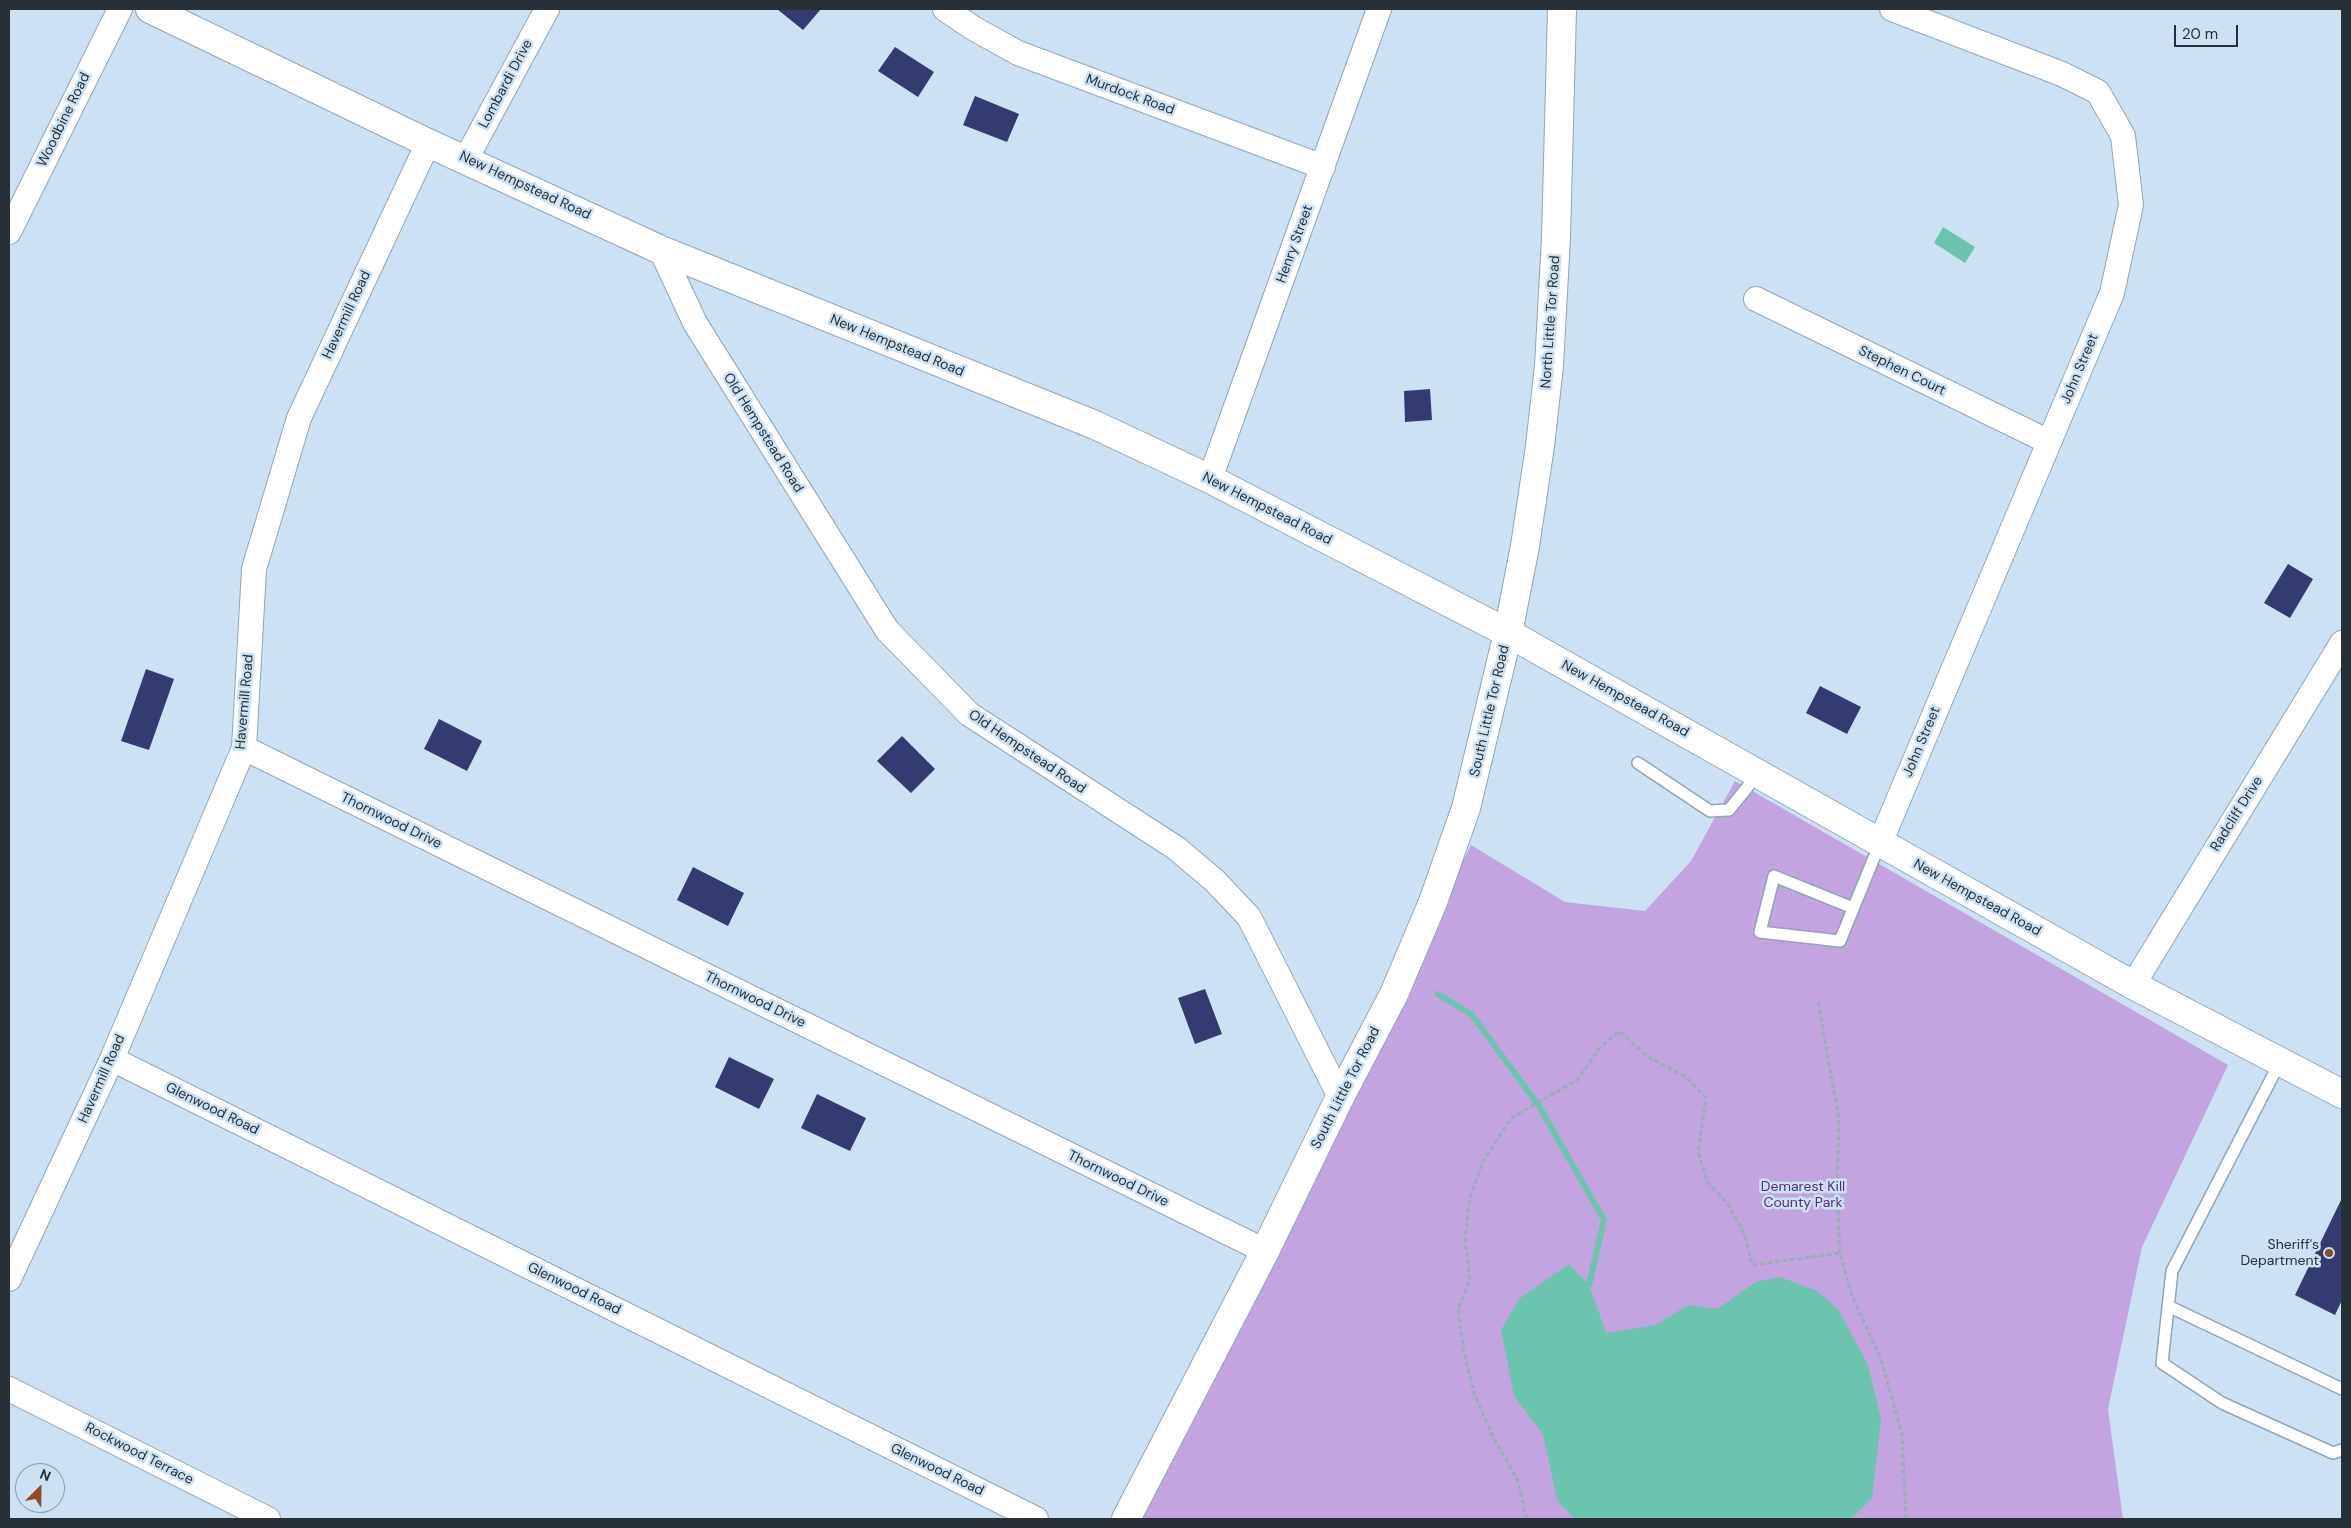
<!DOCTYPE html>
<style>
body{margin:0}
#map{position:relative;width:2351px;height:1528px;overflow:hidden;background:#cce2f4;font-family:"DM Sans",sans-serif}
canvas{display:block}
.frame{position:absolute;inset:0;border:10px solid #273036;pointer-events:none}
.north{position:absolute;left:15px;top:1463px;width:50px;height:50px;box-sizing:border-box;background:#cce2f4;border:1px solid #8a9ba8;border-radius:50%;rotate:23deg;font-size:14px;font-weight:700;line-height:20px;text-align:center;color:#273036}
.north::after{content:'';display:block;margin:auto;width:18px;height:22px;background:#904a24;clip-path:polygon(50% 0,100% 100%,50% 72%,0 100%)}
.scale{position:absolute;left:2174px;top:25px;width:64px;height:22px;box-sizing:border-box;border:2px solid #273036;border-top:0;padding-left:6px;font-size:15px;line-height:18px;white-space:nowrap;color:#273036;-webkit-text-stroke:4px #cce2f4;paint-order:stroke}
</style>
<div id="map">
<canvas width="2351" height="1528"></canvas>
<div class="frame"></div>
<div class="north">N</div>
<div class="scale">20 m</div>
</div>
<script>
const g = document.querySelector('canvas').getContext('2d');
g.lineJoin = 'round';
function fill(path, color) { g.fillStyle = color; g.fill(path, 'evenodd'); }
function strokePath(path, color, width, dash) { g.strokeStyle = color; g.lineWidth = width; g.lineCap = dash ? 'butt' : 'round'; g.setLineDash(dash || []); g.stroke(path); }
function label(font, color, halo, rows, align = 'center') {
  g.font = font + ' "DM Sans",sans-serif'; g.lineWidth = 5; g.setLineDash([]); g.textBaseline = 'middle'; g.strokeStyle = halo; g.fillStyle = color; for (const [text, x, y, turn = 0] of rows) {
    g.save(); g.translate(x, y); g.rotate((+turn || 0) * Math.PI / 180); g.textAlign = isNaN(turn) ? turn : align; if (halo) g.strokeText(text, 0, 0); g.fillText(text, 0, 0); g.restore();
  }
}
fill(new Path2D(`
 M 1735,781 L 2228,1065 L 2142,1247 L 2108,1409 L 2123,1519 L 1130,1519 L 1471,845 L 1565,902 L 1645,911 L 1691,861 Z`), '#c3a4e1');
fill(new Path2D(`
 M 1943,227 L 1975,247 L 1965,263 L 1934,243 Z
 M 1569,1264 L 1589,1285 L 1606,1333 L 1656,1325 L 1688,1305 L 1717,1309 L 1756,1282 L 1780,1277 L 1817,1291 L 1838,1309 L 1868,1365 L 1881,1419 L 1872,1499 L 1850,1519 L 1575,1519 L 1557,1500 L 1543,1434 L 1514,1396 L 1501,1330 L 1520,1298 Z`), '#6bc4ae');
strokePath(new Path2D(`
 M 1438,994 L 1472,1015 L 1539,1106 L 1604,1220 L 1589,1285`), '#6bc4ae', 6);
fill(new Path2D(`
 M 777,9 L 821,9 L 803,30 Z
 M 895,47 L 934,72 L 918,97 L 878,71 Z
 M 975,96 L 1019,114 L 1007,142 L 963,125 Z
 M 1430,389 L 1432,420 L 1405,422 L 1404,391 Z
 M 2288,564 L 2313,579 L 2290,618 L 2264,603 Z
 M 146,669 L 174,679 L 149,750 L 121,741 Z
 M 1820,686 L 1861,707 L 1847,734 L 1806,713 Z
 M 439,719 L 482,741 L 467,771 L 424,749 Z
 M 902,736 L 935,769 L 911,793 L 877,761 Z
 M 693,867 L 744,893 L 728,926 L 677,900 Z
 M 1205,989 L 1222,1034 L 1195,1044 L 1178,998 Z
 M 729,1057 L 774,1079 L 759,1109 L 715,1087 Z
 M 817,1094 L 866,1118 L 850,1151 L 801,1128 Z
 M 2342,1198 L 2342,1300 L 2335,1315 L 2295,1295 Z`), '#333b71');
const service = new Path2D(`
 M 1638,763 L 1710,811 L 1729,810 L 1758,774
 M 1853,908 L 1774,876 L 1760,932 L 1840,941 L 1880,843
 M 2280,1062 L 2172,1271 L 2162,1363 L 2222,1403 L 2333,1453 L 2342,1450
 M 2168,1306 L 2342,1389`);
const minor = new Path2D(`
 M 945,9 L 973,28 L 1018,53 L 1323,167
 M 466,159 L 547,9
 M 9,232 L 120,9
 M 661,250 L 695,323 L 887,630 L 969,714 L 1176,848 L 1215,881 L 1249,917 L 1340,1097
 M 1756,299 L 2049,442
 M 1210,479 L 1379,9
 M 244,748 L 1265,1251
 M 1880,843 L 2112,293 L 2131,205 L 2123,136 L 2098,92 L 2062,74 L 1892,9
 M 2133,985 L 2342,643
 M 112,1059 L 1036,1519
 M 9,1279 L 112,1059 L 244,748 L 254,569 L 299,418 L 428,143
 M 9,1389 L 268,1519`);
const tertiary = new Path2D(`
 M 150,9 L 428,143 L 661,250 L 1095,425 L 1210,479 L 1508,633 L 2133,985 L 2342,1094
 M 1126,1519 L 1265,1251 L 1340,1097 L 1394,994 L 1433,902 L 1466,808 L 1508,633 L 1525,546 L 1540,446 L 1549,366 L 1556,238 L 1562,9`);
strokePath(service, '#90a5b5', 14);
strokePath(minor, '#90a5b5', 26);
strokePath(tertiary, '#90a5b5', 30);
strokePath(new Path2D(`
 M 1818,1002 L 1839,1119 L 1837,1189 L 1840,1253 L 1852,1296 L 1881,1359 L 1902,1434 L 1906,1519
 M 1527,1519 L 1517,1479 L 1494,1439 L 1475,1396 L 1464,1353 L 1458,1309 L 1470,1280 L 1465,1241 L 1470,1197 L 1483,1161 L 1511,1118 L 1577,1080 L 1600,1048 L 1619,1031 L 1648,1057 L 1686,1077 L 1706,1098 L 1698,1151 L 1708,1183 L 1728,1204 L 1745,1235 L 1752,1265 L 1840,1253`), '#9aacba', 3, [5, 2.5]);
strokePath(service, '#fff', 11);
strokePath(minor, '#fff', 24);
strokePath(tertiary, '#fff', 28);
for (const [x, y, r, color] of [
 [2329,1253,5,"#904a24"]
]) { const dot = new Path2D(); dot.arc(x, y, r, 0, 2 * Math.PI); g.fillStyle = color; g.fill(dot); strokePath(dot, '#cce2f4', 2); }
label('14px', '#273036', '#cce2f4', [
 ["Lombardi Drive",506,84,-62],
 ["Murdock Road",1130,95,20],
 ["Woodbine Road",64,120,-64],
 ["New Hempstead Road",525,186,25],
 ["Henry Street",1295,244,-70],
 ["Havermill Road",347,315,-65],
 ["North Little Tor Road",1551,322,-86],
 ["New Hempstead Road",897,346,22],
 ["John Street",2080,369,-67],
 ["Stephen Court",1902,371,26],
 ["Old Hempstead Road",763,433,58],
 ["New Hempstead Road",1267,509,27],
 ["New Hempstead Road",1625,699,29],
 ["Havermill Road",245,702,-85],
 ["South Little Tor Road",1490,711,-77],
 ["John Street",1922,742,-67],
 ["Old Hempstead Road",1027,752,34],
 ["Radcliff Drive",2237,814,-58],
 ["Thornwood Drive",391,821,26],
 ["New Hempstead Road",1977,898,29],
 ["Thornwood Drive",755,1000,26],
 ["Havermill Road",102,1079,-66],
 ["South Little Tor Road",1346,1088,-63],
 ["Glenwood Road",212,1109,26],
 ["Thornwood Drive",1118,1179,26],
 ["Glenwood Road",574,1289,26],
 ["Rockwood Terrace",139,1454,27],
 ["Glenwood Road",937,1470,26]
]);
label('14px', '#552d75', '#cce2f4', [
 ["Demarest Kill",1803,1187],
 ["County Park",1803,1203]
]);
label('14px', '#273036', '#cce2f4', [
 ["Sheriff's",2319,1245],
 ["Department",2319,1261]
], 'right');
</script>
